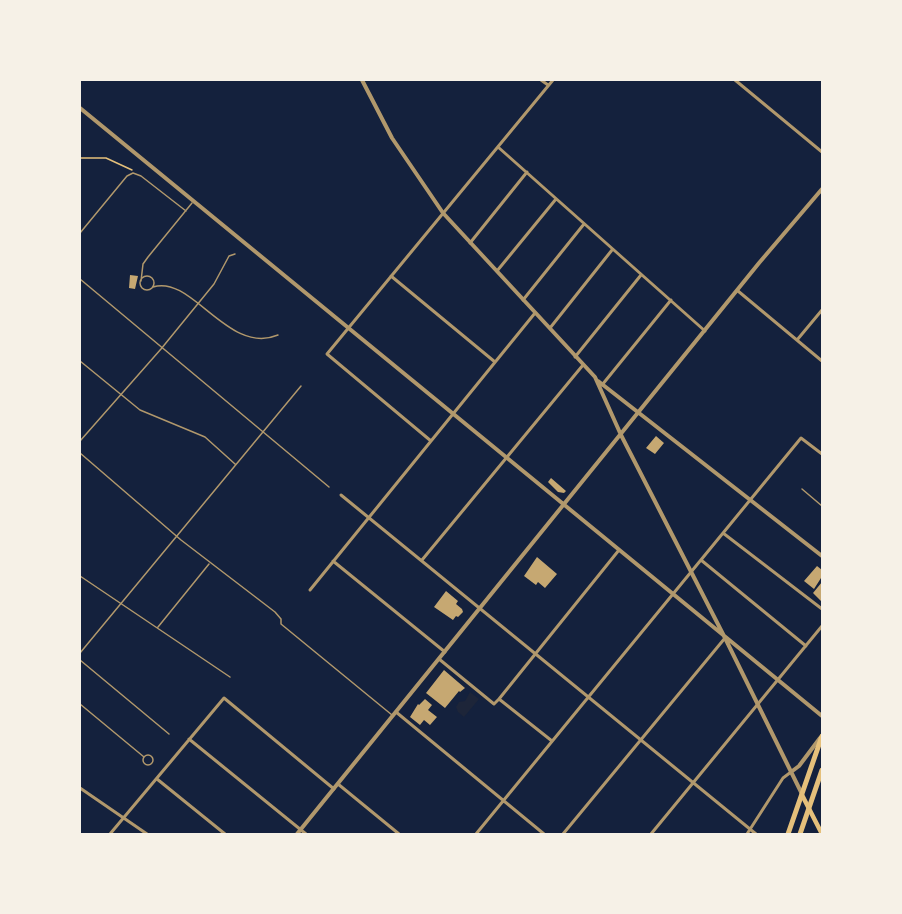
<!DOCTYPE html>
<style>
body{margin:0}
#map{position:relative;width:902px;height:914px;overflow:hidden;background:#14213d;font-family:Inter,sans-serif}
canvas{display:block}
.frame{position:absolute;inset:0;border:81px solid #f6f1e7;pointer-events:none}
</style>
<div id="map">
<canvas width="902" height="914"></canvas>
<div class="frame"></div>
</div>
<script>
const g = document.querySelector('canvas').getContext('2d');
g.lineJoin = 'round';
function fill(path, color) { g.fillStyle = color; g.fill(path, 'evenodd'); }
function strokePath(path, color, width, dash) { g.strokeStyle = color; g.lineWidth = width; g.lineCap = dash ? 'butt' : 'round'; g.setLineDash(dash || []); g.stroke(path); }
fill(new Path2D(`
 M 470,692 L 479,699 L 464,717 L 458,712 L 456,707 L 459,702 L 465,701 Z`), '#1d2539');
fill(new Path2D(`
 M 130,275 L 138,276 L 135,289 L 129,288 Z
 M 656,436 L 664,443 L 655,454 L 646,448 Z
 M 551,478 L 566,491 L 564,493 L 558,492 L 548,482 Z
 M 537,557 L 557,574 L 545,588 L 538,582 L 536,585 L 524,576 Z
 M 817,566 L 822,570 L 822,579 L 821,578 L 814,589 L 804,581 Z
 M 822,582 L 822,602 L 813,593 Z
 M 446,591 L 458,601 L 456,604 L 462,609 L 463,612 L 458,617 L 456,616 L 453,620 L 434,607 Z
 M 444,670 L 465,688 L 460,692 L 459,691 L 445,708 L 426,693 Z
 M 425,699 L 432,705 L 428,710 L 437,717 L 430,725 L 424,720 L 420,725 L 410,717 L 418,704 L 419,705 Z`), '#c6a872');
strokePath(new Path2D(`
 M 80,158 L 106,158 L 132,170`), '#e5c07b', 1.5);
strokePath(new Path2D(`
 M 80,233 L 127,176 L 133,173 L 141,176 L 186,211
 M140 283a7 7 0 1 1 14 0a7 7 0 1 1-14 0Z
 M 80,279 L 329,487
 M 141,281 L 143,264 L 148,257 L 192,203
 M 153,287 C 192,274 228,356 278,335
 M 80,361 L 140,410 L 205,437 L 235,464
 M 80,441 L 161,349 L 214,284 L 229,256 L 235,254
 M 80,453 L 181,540 L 275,612 L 281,619 L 281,624 L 392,715
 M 802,489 L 822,506
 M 80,576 L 230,677
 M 158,627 L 209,564
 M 80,653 L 301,386
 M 80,660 L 169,734
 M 80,704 L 144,757
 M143 760a5 5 0 1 1 10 0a5 5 0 1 1-10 0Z`), '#b1986c', 1.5);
strokePath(new Path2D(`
 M 541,80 L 548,85
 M 735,80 L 822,152
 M 498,147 L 705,331
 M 470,243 L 527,172
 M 497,271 L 556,199
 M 391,276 L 495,362
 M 738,291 L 822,361
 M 523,300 L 584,224
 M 550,328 L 612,250
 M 797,340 L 822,310
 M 575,357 L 641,275
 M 602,385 L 671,300
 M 431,441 L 327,354 L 553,80
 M 341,495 L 756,834
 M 723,533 L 822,609
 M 422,560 L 583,365
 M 701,560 L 806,646
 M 333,561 L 445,652
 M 310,590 L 535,313
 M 439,659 L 494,704 L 499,699 L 619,550
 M 499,699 L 552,741
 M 396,712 L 544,834
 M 189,739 L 306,834
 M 157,779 L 225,834
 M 338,784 L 399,834
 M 80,788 L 147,834
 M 110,834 L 224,698 L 334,789
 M 476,834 L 801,438 L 822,454
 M 563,834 L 725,638
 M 651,834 L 822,626
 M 747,834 L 783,778 L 791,772`), '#b1986c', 3);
strokePath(new Path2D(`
 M 362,80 L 392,138 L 443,213 L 595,377 L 621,435 L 725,638 L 802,794
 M 80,108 L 822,716
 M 598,381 L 822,556
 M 791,772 L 799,766 L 820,738
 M 297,834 L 759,263 L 822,189`), '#b1986c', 4);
strokePath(new Path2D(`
 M 802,795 L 822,834`), '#e5c07b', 4.5);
strokePath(new Path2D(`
 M 788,834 L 822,736
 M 800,834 L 822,770`), '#e5c07b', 5);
</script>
